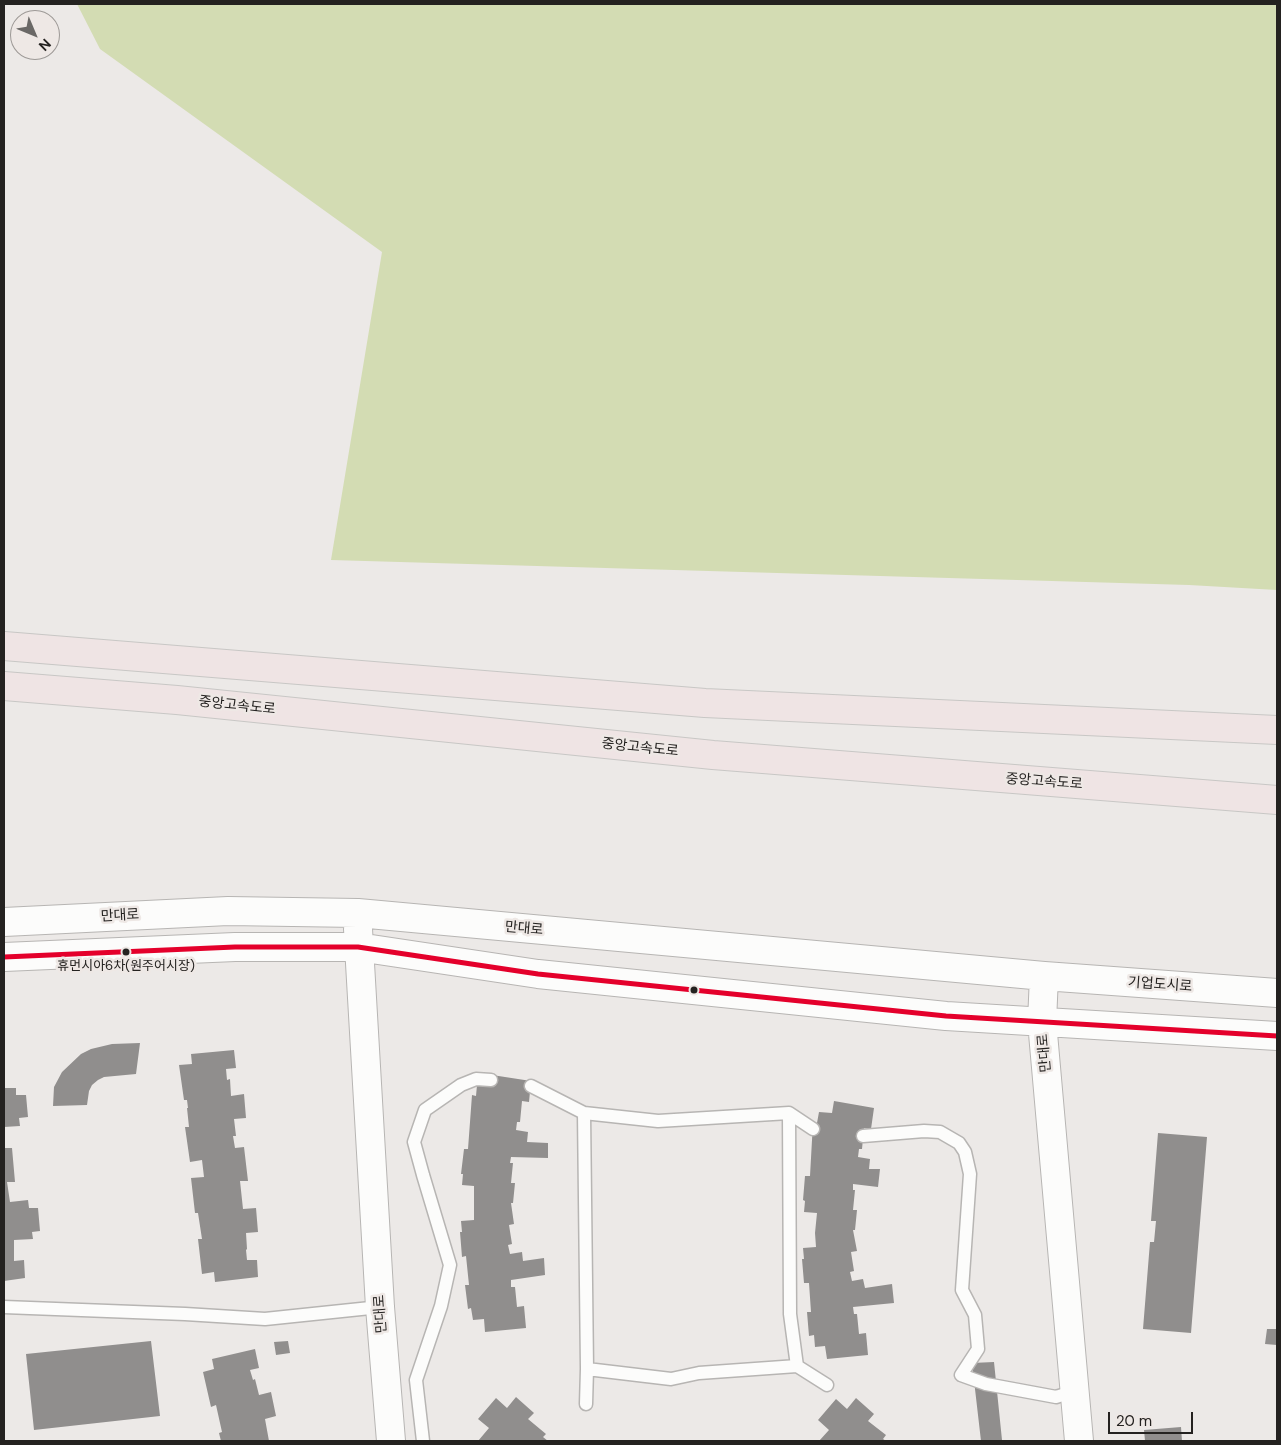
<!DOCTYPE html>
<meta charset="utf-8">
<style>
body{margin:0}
#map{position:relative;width:1281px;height:1445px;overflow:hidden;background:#ece9e7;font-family:"DM Sans",sans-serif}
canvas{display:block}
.frame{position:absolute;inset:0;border:5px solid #242220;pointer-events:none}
.north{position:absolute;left:10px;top:10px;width:50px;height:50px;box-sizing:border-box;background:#eee8e5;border:1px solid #9d9996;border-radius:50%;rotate:135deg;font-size:14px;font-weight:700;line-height:20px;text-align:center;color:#242220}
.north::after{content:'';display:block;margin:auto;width:18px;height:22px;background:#6a6866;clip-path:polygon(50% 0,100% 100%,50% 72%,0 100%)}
.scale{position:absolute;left:1108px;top:1412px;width:85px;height:22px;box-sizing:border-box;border:2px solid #242220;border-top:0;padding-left:6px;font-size:15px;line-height:18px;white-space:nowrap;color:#242220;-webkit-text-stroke:4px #eee8e5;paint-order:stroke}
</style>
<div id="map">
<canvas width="1281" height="1445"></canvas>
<div class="frame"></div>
<div class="north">N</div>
<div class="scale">20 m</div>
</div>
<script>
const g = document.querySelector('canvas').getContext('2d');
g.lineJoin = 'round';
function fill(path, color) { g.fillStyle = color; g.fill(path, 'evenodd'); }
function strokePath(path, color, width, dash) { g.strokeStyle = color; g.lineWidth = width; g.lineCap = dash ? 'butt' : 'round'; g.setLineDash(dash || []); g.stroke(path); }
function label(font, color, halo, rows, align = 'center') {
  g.font = font + ' "DM Sans","Noto Sans KR",sans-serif'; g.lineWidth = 5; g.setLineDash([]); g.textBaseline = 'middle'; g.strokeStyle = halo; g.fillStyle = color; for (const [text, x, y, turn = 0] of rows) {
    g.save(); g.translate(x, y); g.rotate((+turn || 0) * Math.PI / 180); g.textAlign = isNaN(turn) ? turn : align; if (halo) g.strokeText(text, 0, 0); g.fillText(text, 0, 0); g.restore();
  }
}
fill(new Path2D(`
 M 77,4 L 1277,4 L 1277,590 L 1189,585 L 331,560 L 382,252 L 100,49 Z`), '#d3dcb3');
fill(new Path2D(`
 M 140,1043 L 136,1074 L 104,1077 L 98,1080 L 92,1085 L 89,1091 L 87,1105 L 53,1106 L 54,1087 L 62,1072 L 81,1054 L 91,1049 L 112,1044 Z
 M 234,1050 L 236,1068 L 226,1069 L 227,1080 L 230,1079 L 231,1096 L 244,1094 L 246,1118 L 234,1119 L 236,1136 L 233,1136 L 235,1148 L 244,1147 L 248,1181 L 240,1181 L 243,1209 L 256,1208 L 258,1232 L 246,1233 L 247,1249 L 246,1250 L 247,1260 L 257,1260 L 258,1277 L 215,1282 L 214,1272 L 202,1274 L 198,1239 L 202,1239 L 198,1213 L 195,1213 L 191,1178 L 204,1177 L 202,1160 L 190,1162 L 185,1127 L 189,1127 L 187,1108 L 188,1108 L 187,1100 L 184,1100 L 179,1065 L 192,1064 L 191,1054 Z
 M 492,1075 L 531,1081 L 529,1102 L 522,1101 L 520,1122 L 517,1122 L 516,1130 L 528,1132 L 527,1142 L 548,1143 L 548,1158 L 511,1157 L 510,1163 L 513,1163 L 511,1183 L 515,1183 L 513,1203 L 511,1203 L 514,1224 L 509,1225 L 512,1244 L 508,1245 L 510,1254 L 522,1252 L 523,1261 L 544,1258 L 545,1275 L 511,1280 L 511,1287 L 515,1287 L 517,1307 L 524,1306 L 526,1328 L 485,1332 L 484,1319 L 473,1320 L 471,1308 L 468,1309 L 465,1285 L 469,1285 L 466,1256 L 462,1257 L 460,1232 L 462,1232 L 461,1221 L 474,1220 L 474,1186 L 462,1185 L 463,1174 L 461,1174 L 464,1149 L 468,1149 L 472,1095 L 476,1096 L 477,1085 L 490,1087 Z
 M 4,1088 L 16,1088 L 16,1095 L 26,1095 L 28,1117 L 19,1118 L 20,1126 L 4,1127 Z
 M 834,1101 L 874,1108 L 871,1129 L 864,1128 L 862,1149 L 859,1149 L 858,1157 L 870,1159 L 869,1169 L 880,1169 L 878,1187 L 853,1184 L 853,1190 L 855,1190 L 853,1210 L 857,1210 L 855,1230 L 853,1230 L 857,1251 L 851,1252 L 854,1271 L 850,1272 L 852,1281 L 863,1279 L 865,1288 L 892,1284 L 894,1303 L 853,1307 L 854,1314 L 857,1314 L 859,1334 L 866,1333 L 868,1355 L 827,1359 L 825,1346 L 815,1347 L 814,1335 L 809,1336 L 807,1312 L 811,1312 L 809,1283 L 804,1283 L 802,1259 L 804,1259 L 803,1248 L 816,1247 L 815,1233 L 817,1213 L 804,1212 L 805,1201 L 803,1200 L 805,1176 L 810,1176 L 813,1122 L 817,1123 L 819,1112 L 832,1113 Z
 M 1158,1133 L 1207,1137 L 1191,1333 L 1143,1329 L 1150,1242 L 1154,1242 L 1156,1221 L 1151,1221 Z
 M 4,1148 L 12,1148 L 15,1182 L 7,1182 L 10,1202 L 28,1200 L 29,1208 L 38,1208 L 40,1231 L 32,1232 L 33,1239 L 14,1240 L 14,1261 L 24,1260 L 25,1278 L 4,1281 Z
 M 1267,1329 L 1277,1329 L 1277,1345 L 1265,1344 Z
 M 151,1341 L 160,1416 L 34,1430 L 26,1354 Z
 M 288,1341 L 290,1353 L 276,1355 L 274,1342 Z
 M 255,1349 L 259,1368 L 250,1370 L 253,1380 L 255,1379 L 259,1395 L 271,1392 L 276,1416 L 265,1419 L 269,1441 L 221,1441 L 219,1433 L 222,1432 L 216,1405 L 211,1407 L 203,1372 L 214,1369 L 212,1359 Z
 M 994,1362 L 1002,1440 L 981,1441 L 972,1363 Z
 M 516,1397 L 534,1413 L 528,1419 L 546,1434 L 543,1437 L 548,1441 L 478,1441 L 489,1428 L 478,1419 L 496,1398 L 507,1408 Z
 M 856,1398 L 874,1414 L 868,1421 L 886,1435 L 883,1439 L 886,1441 L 819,1441 L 829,1430 L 818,1420 L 836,1399 L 847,1409 Z
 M 1181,1427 L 1182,1441 L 1145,1441 L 1144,1430 Z`), '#908e8d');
const service = new Path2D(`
 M 531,1086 L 584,1113 L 658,1121 L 789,1113 L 813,1129
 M 584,1113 L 587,1369 L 586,1404
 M 789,1113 L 790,1314 L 797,1366 L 827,1385
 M 863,1136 L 924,1131 L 940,1132 L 959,1143 L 965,1152 L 970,1174 L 962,1290 L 975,1315 L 978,1349 L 961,1375 L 986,1384 L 1056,1397 L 1075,1391
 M 4,1307 L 185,1314 L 265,1319 L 380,1307
 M 587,1369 L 671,1379 L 699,1373 L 797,1366
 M 423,1441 L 416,1380 L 441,1306 L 450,1265 L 423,1175 L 414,1142 L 425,1110 L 461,1085 L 476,1079 L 491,1080`);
const tertiary = new Path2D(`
 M 4,922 L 228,911 L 358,913 L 1044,976 L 1277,993
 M 358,929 L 380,1307 L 391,1441
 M 4,957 L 235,947 L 358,947 L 538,974 L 946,1016 L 1277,1036
 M 1044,976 L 1042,1022 L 1079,1441`);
const motorway = new Path2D(`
 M 4,646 L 705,703 L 1277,730
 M 4,686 L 177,700 L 713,755 L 1277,800`);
strokePath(service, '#b7b5b3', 15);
strokePath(tertiary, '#b7b5b3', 30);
strokePath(motorway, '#c8c7c5', 30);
strokePath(service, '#fcfcfb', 12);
strokePath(tertiary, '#fcfcfb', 28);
strokePath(motorway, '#efe4e4', 28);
strokePath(new Path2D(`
 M 4,957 L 235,947 L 358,947 L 538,974 L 946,1016 L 1277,1036`), '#e4002b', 5);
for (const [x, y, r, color] of [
 [126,952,4.5,"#242220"],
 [694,990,4.5,"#242220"]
]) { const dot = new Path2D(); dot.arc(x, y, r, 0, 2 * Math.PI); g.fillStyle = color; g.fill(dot); strokePath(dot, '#eee8e5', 2); }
label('13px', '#242220', '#eee8e5', [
 ["휴먼시아6차(원주어시장)",126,967]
]);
label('14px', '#242220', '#eee8e5', [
 ["중앙고속도로",237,706,6],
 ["중앙고속도로",640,748,6],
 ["중앙고속도로",1044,782,4],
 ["만대로",120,916,-3],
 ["만대로",524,929,5],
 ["기업도시로",1160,985,4],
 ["만대로",1045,1053,-95],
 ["만대로",381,1314,-94]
]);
</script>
